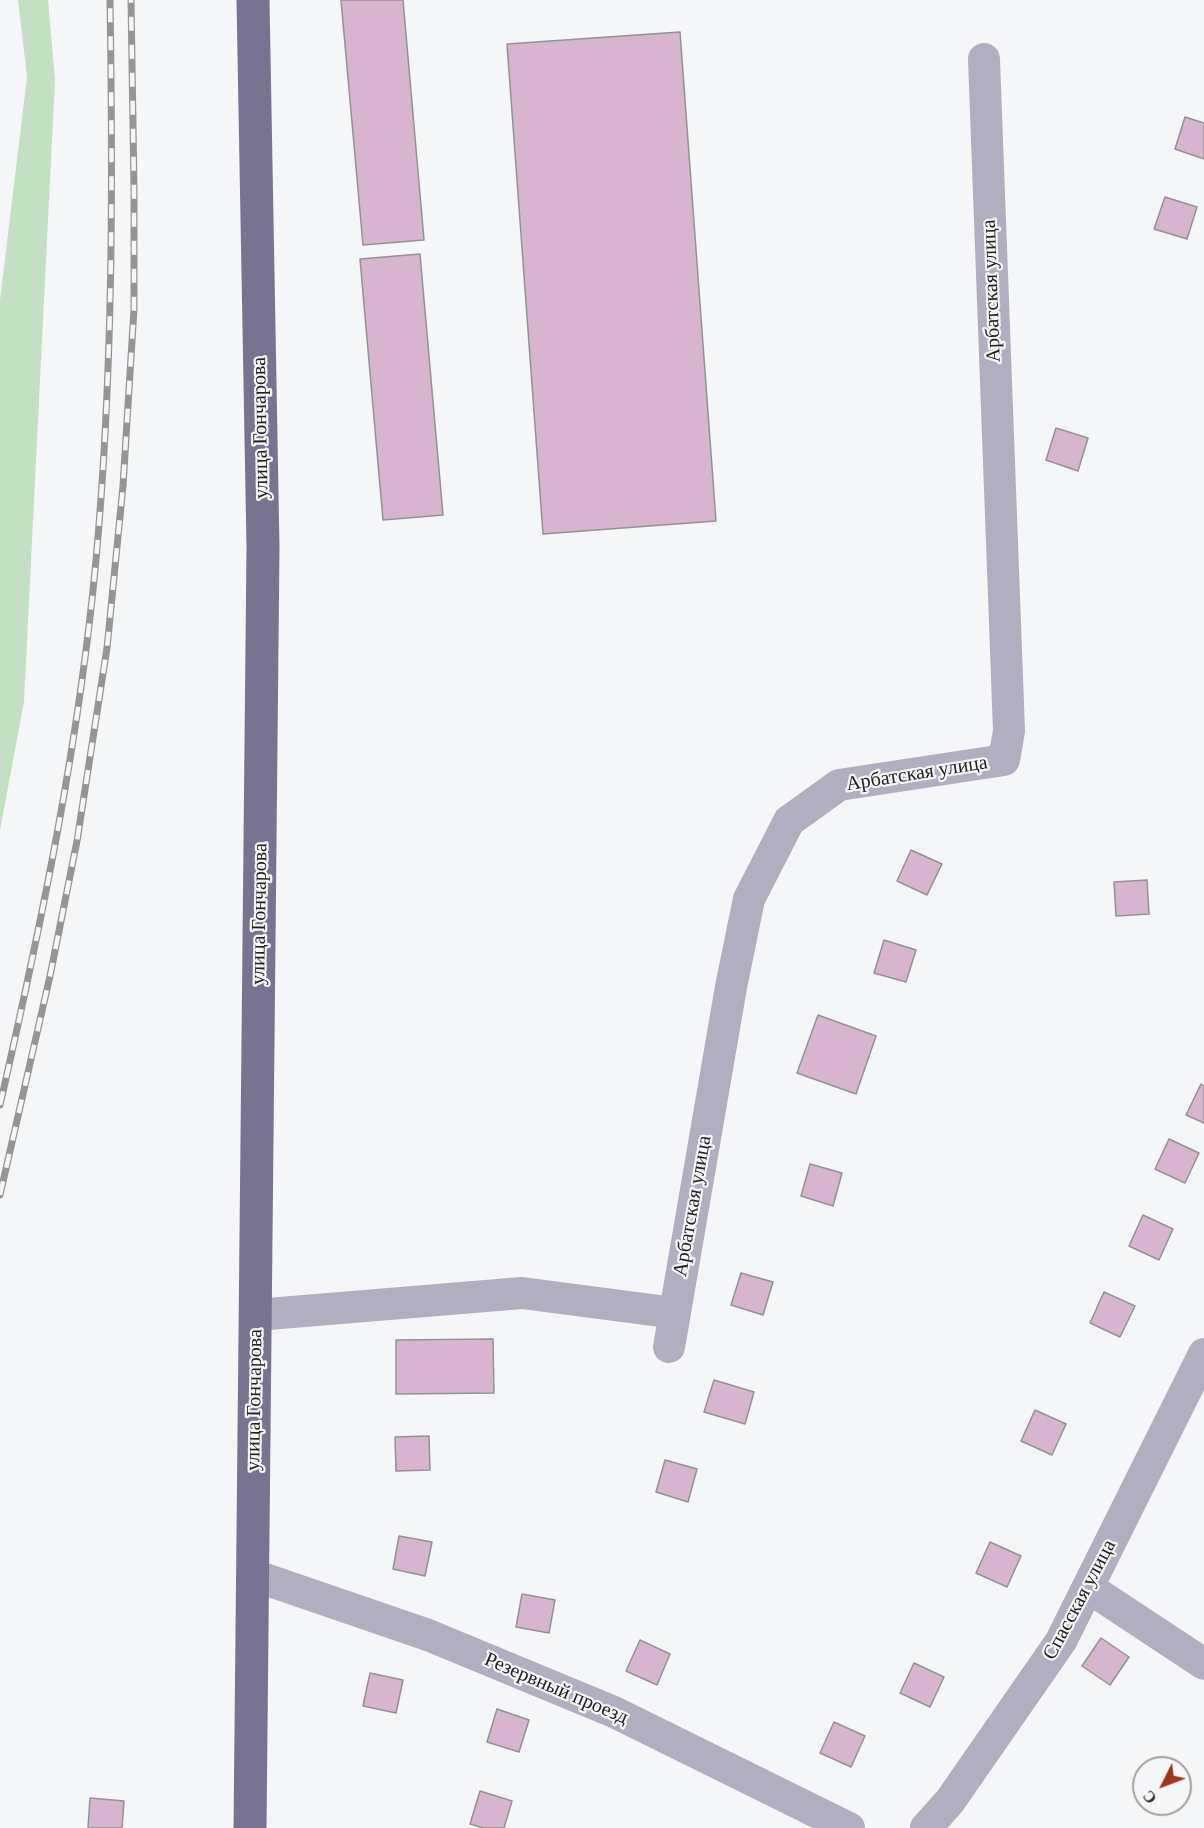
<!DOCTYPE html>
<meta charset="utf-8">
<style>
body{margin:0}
#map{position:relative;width:1204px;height:1828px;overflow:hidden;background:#f5f6f7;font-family:"Times New Roman",serif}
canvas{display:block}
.north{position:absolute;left:1132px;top:1756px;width:60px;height:60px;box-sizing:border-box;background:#f5f6f7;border:2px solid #a0a0a1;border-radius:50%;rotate:228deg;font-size:16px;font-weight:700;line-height:24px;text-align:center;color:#202021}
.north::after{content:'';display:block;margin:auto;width:21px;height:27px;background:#9e361d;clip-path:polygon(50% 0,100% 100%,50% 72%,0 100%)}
</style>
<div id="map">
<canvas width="1204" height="1828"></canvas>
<div class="north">С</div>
</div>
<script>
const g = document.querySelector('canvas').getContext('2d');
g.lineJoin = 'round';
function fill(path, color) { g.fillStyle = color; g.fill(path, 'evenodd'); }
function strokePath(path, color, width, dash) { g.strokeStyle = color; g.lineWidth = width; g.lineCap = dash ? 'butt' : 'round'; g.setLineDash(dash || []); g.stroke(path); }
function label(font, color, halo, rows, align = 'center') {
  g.font = font + ' "Times New Roman",serif'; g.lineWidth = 4.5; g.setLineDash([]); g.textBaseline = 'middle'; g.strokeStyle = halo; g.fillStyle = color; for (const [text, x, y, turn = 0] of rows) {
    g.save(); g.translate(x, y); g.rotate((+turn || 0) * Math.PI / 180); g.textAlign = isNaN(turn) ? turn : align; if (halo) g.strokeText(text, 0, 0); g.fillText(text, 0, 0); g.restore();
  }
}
fill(new Path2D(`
 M 18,0 L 48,0 L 55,80 L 24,702 L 0,830 L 0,300 L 27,77 Z`), '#c4dfc4');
const building = new Path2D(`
 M 341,0 L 403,0 L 424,240 L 363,245 Z
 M 680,32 L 716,521 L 543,534 L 507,44 Z
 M 1185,117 L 1204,123 L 1204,159 L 1175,149 Z
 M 1165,197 L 1197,207 L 1187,239 L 1154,229 Z
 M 420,254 L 443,515 L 383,520 L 360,259 Z
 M 1056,428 L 1088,438 L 1078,471 L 1046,460 Z
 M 911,850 L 942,864 L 927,895 L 897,881 Z
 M 1147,880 L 1149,914 L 1116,916 L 1114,882 Z
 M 884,940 L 916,950 L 906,982 L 874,973 Z
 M 818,1015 L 876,1036 L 856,1094 L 797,1073 Z
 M 1201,1084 L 1204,1086 L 1204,1123 L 1186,1115 Z
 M 1169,1139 L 1199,1153 L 1185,1183 L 1155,1169 Z
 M 810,1164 L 842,1173 L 833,1206 L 801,1196 Z
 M 1143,1215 L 1173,1229 L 1159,1260 L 1129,1246 Z
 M 741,1273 L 773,1282 L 763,1315 L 731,1305 Z
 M 1104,1292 L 1135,1306 L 1120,1337 L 1090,1323 Z
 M 493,1339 L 494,1393 L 396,1394 L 396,1340 Z
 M 714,1380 L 754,1392 L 745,1424 L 704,1412 Z
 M 1035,1410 L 1066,1424 L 1052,1455 L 1021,1441 Z
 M 429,1436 L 430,1470 L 396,1471 L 395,1437 Z
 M 665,1460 L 697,1469 L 688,1502 L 656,1492 Z
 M 399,1536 L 432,1542 L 425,1576 L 393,1569 Z
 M 990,1542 L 1021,1556 L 1007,1587 L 976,1573 Z
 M 522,1594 L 555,1600 L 549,1633 L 516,1627 Z
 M 1101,1638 L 1129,1657 L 1110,1685 L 1082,1666 Z
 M 640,1640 L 670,1654 L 657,1685 L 626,1671 Z
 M 914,1663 L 944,1677 L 930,1707 L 900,1693 Z
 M 370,1673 L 403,1680 L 396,1713 L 363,1706 Z
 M 497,1709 L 529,1720 L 519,1752 L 487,1742 Z
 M 834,1722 L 865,1736 L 851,1767 L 820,1753 Z
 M 480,1791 L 512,1801 L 504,1828 L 484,1828 L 470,1824 Z
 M 90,1798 L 124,1801 L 122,1828 L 88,1828 Z`);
fill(building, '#d7b5ce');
strokePath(building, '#939293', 1.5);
strokePath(new Path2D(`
 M 256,1315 L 522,1293 L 675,1313
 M 669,1347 L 731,987 L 749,899 L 789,821 L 839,785 L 1004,760 L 1009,731 L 984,59
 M 253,1575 L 428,1635 L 614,1712 L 849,1828
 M 1089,1588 L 1204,1664
 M 926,1828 L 950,1801 L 1061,1641 L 1204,1354`), '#b1afbf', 32);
strokePath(new Path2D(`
 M 250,1828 L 263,547 L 253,0`), '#787490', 33);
const rail = new Path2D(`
 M 0,1105 C 41,925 79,744 96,560 C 113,373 113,187 110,0
 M 0,1195 L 50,976 L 77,841 L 107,648 L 123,486 L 134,309 L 134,189 L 131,0`);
strokePath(rail, '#959596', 7);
strokePath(rail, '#f5f6f7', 4.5, [14]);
label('20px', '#202021', '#f5f6f7', [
 ["Арбатская улица",992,291,-92],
 ["улица Гончарова",261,428,-91],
 ["Арбатская улица",917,774,-9],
 ["улица Гончарова",260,914,-89],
 ["Арбатская улица",693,1206,-80],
 ["улица Гончарова",255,1400,-89],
 ["Спасская улица",1080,1600,-62],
 ["Резервный проезд",556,1689,23]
]);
</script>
